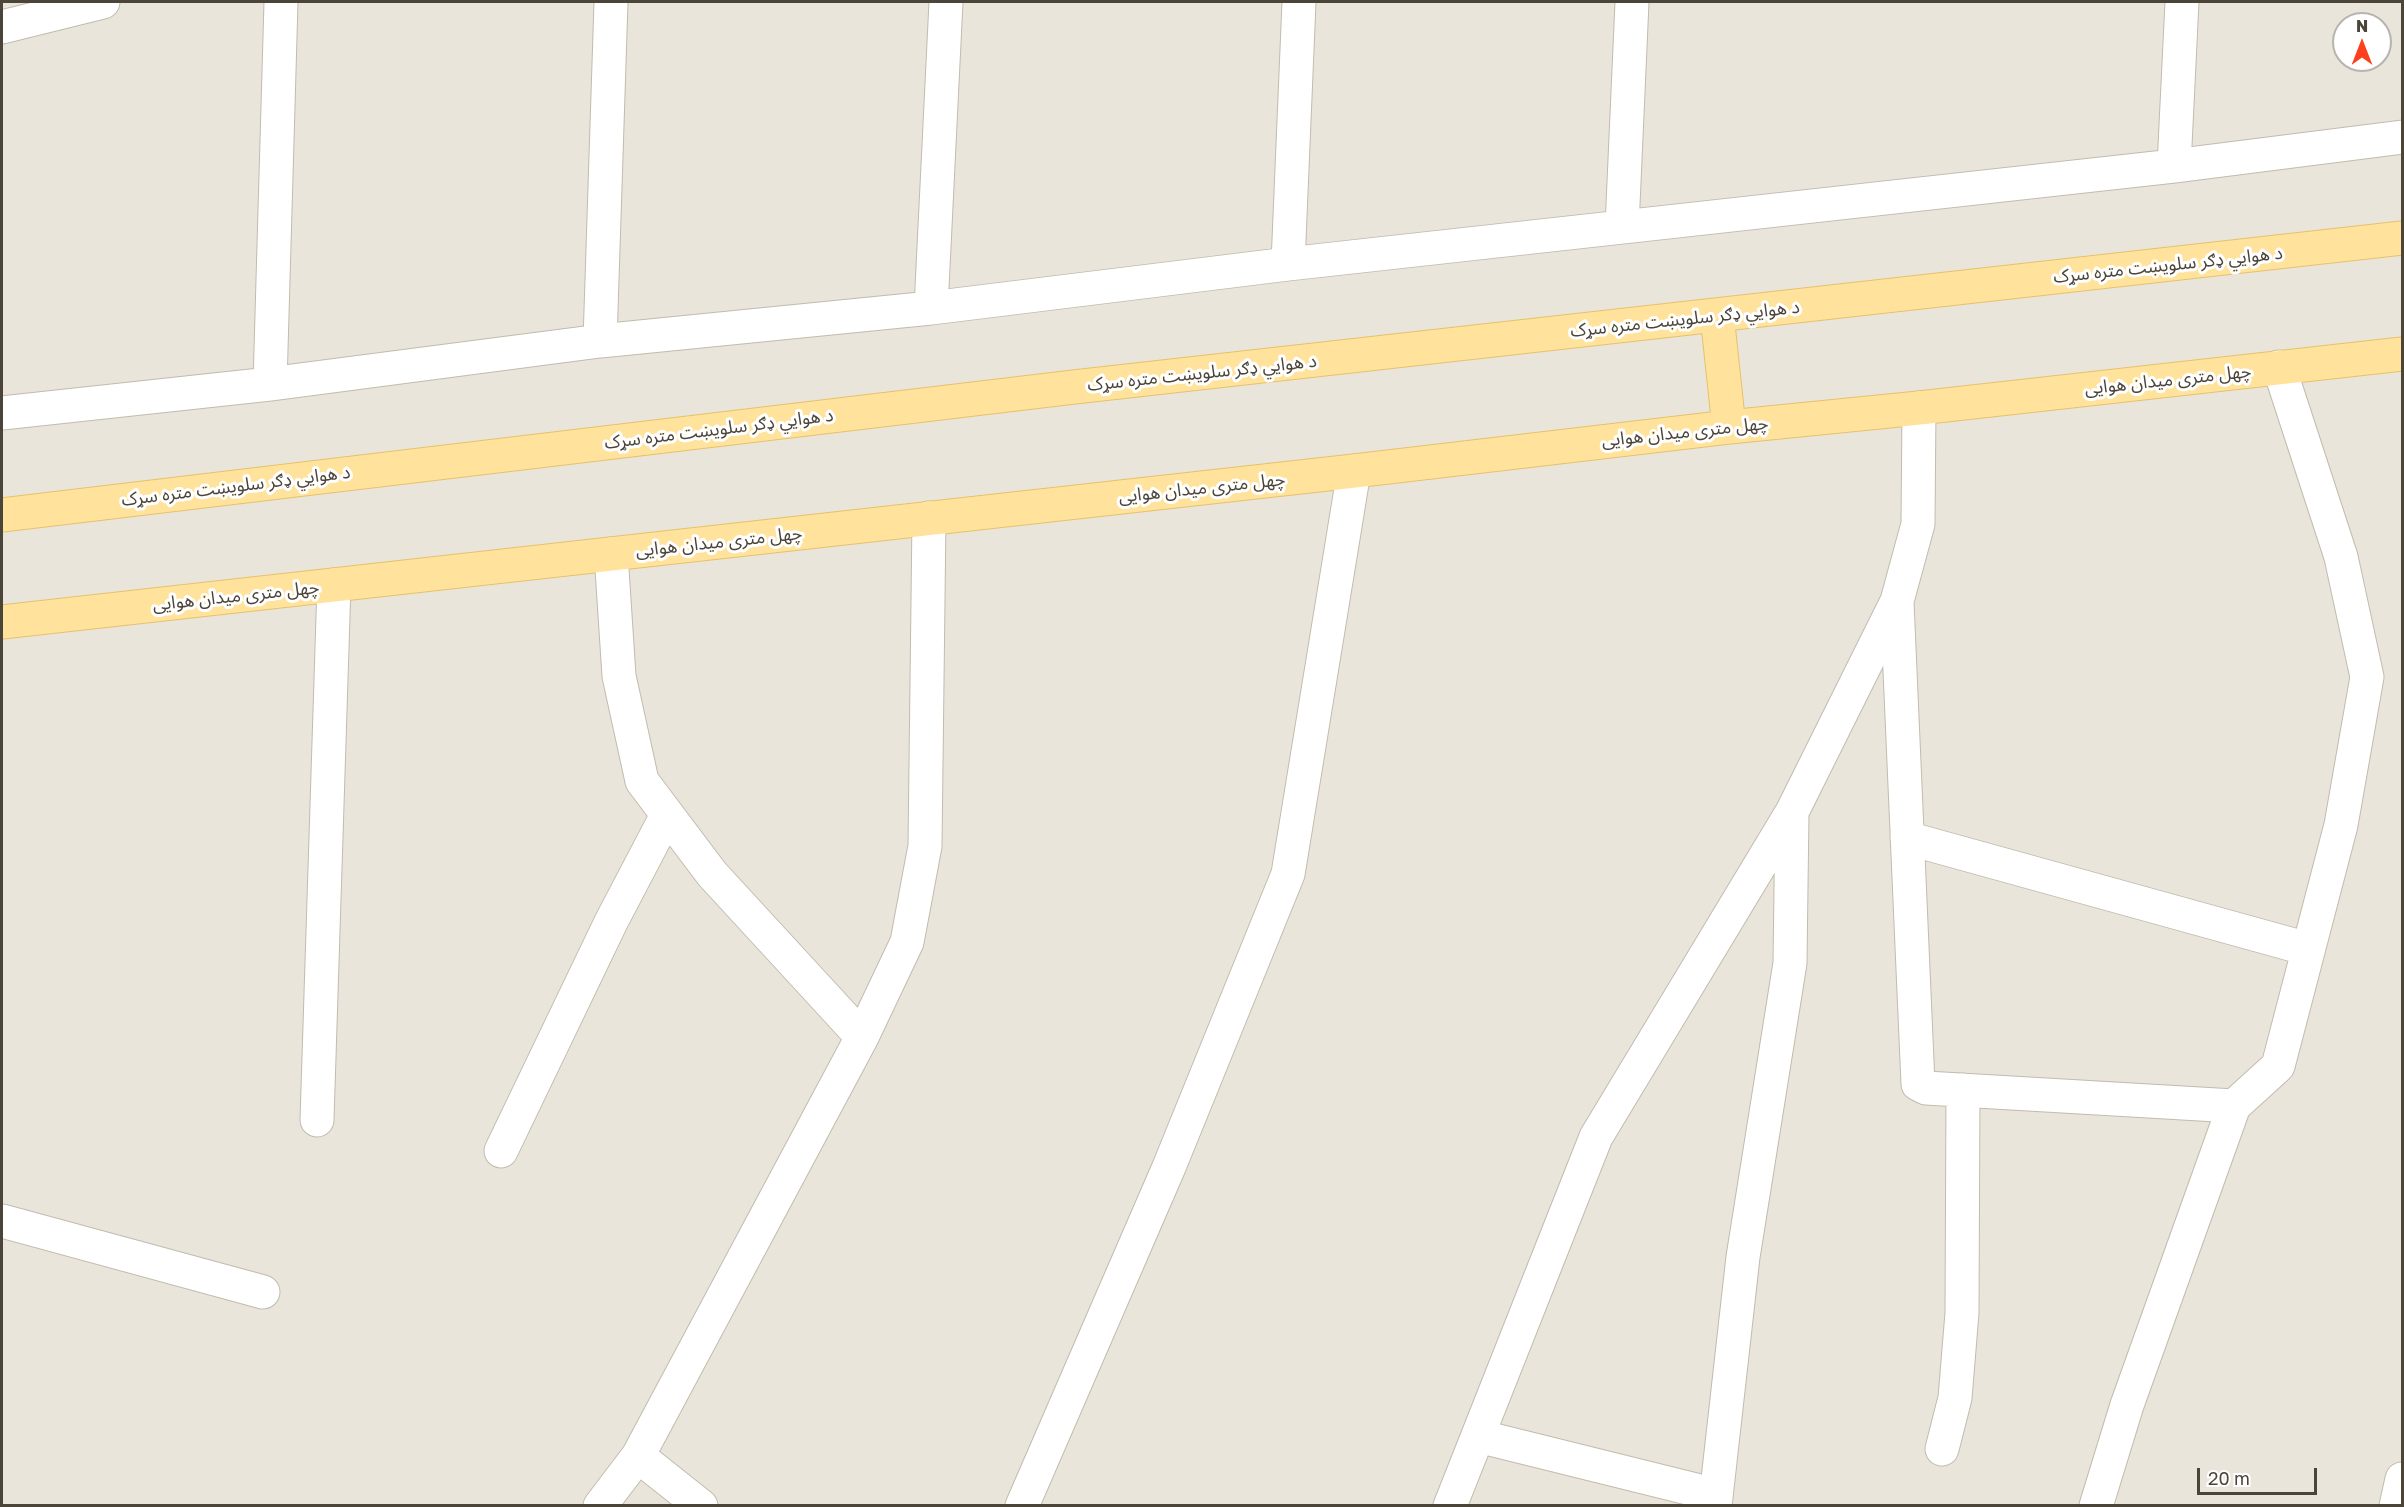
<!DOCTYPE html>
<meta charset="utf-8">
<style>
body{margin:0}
#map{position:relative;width:2404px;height:1507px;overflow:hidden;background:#f6f3ec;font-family:"Golos Text",sans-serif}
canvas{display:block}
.frame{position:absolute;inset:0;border:3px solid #4b4439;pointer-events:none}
.north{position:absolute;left:2332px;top:12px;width:60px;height:60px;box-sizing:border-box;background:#fff;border:2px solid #b7b4b0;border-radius:50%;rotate:0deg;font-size:16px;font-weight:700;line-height:24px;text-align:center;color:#4b4439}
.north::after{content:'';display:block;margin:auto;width:21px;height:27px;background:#fc3f1d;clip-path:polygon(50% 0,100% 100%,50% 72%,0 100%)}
.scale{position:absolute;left:2197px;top:1468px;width:120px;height:27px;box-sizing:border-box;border:3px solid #4b4439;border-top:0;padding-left:8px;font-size:18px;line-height:21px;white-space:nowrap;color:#4b4439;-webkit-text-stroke:4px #fff;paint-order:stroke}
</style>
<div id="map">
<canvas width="2404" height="1507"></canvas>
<div class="frame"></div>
<div class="north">N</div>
<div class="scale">20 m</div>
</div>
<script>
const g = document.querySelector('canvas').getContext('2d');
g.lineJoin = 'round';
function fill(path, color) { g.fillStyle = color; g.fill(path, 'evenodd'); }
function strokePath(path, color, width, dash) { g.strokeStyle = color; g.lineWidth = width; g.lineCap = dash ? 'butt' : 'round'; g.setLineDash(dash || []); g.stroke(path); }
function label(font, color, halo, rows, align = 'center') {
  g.font = font + ' "Golos Text","Noto Sans Arabic",sans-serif'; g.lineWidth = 6; g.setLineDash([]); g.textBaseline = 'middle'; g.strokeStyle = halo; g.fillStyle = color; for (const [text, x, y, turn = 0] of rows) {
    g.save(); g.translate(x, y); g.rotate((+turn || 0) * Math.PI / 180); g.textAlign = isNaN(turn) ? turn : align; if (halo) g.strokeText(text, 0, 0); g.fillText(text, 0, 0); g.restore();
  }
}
fill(new Path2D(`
 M 2,2 L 2402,2 L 2402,1505 L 2,1505 ZM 2344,24 L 2380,24 L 2380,60 L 2344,60 Z`), '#eae5da');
const minor = new Path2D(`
 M 2,27 L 103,2
 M 2174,166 L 2182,2
 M 1622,227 L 1632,2
 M 1288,264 L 1299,2
 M 931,308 L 946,2
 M 600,341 L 611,2
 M 270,384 L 281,2
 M 2,413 L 270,384 L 600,341 L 931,308 L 1288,264 L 2174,166 L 2402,137
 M 611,554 L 619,676 L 642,781 L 712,874 L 862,1037
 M 1897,602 L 1918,1084 L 1926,1088 L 2234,1106
 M 1907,838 L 2308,949
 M 317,1120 L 334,585
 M 501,1151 L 611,922 L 667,815
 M 2,1221 L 263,1292
 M 1478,1436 L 1716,1495
 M 1942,1449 L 1955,1398 L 1962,1313 L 1963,1090
 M 638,1456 L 701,1506
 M 600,1506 L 638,1456 L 862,1037 L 907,942 L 925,846 L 929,518
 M 1022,1506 L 1169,1167 L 1288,874 L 1354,471
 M 1450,1506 L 1596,1137 L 1792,812
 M 1715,1506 L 1743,1257 L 1790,963 L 1792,812 L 1897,601 L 1918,524 L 1919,408
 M 2096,1506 L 2127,1405 L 2234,1106 L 2278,1066 L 2341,825 L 2367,677 L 2341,557 L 2279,367
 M 2396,1506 L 2402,1479`);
const major = new Path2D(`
 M 1717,315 L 1729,427
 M 2,515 L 1074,387 L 2402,238
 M 2,622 L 1354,471 L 1729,427 L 1919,408 L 2402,354`);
strokePath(minor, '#c2bbae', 35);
strokePath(major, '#e6c16a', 35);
strokePath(minor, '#fff', 33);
strokePath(major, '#ffe39c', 33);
label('18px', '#4b4439', '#fff', [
 ["د هوايي ډګر سلویښت متره سړک",2168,265,-6],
 ["د هوايي ډګر سلویښت متره سړک",1685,319,-6],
 ["د هوايي ډګر سلویښت متره سړک",1202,373,-6],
 ["چهل متری میدان هوایی",2168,380,-6],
 ["د هوايي ډګر سلویښت متره سړک",719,429,-7],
 ["چهل متری میدان هوایی",1685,432,-6],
 ["د هوايي ډګر سلویښت متره سړک",236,486,-7],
 ["چهل متری میدان هوایی",1202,488,-6],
 ["چهل متری میدان هوایی",719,542,-6],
 ["چهل متری میدان هوایی",236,596,-6]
]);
</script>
